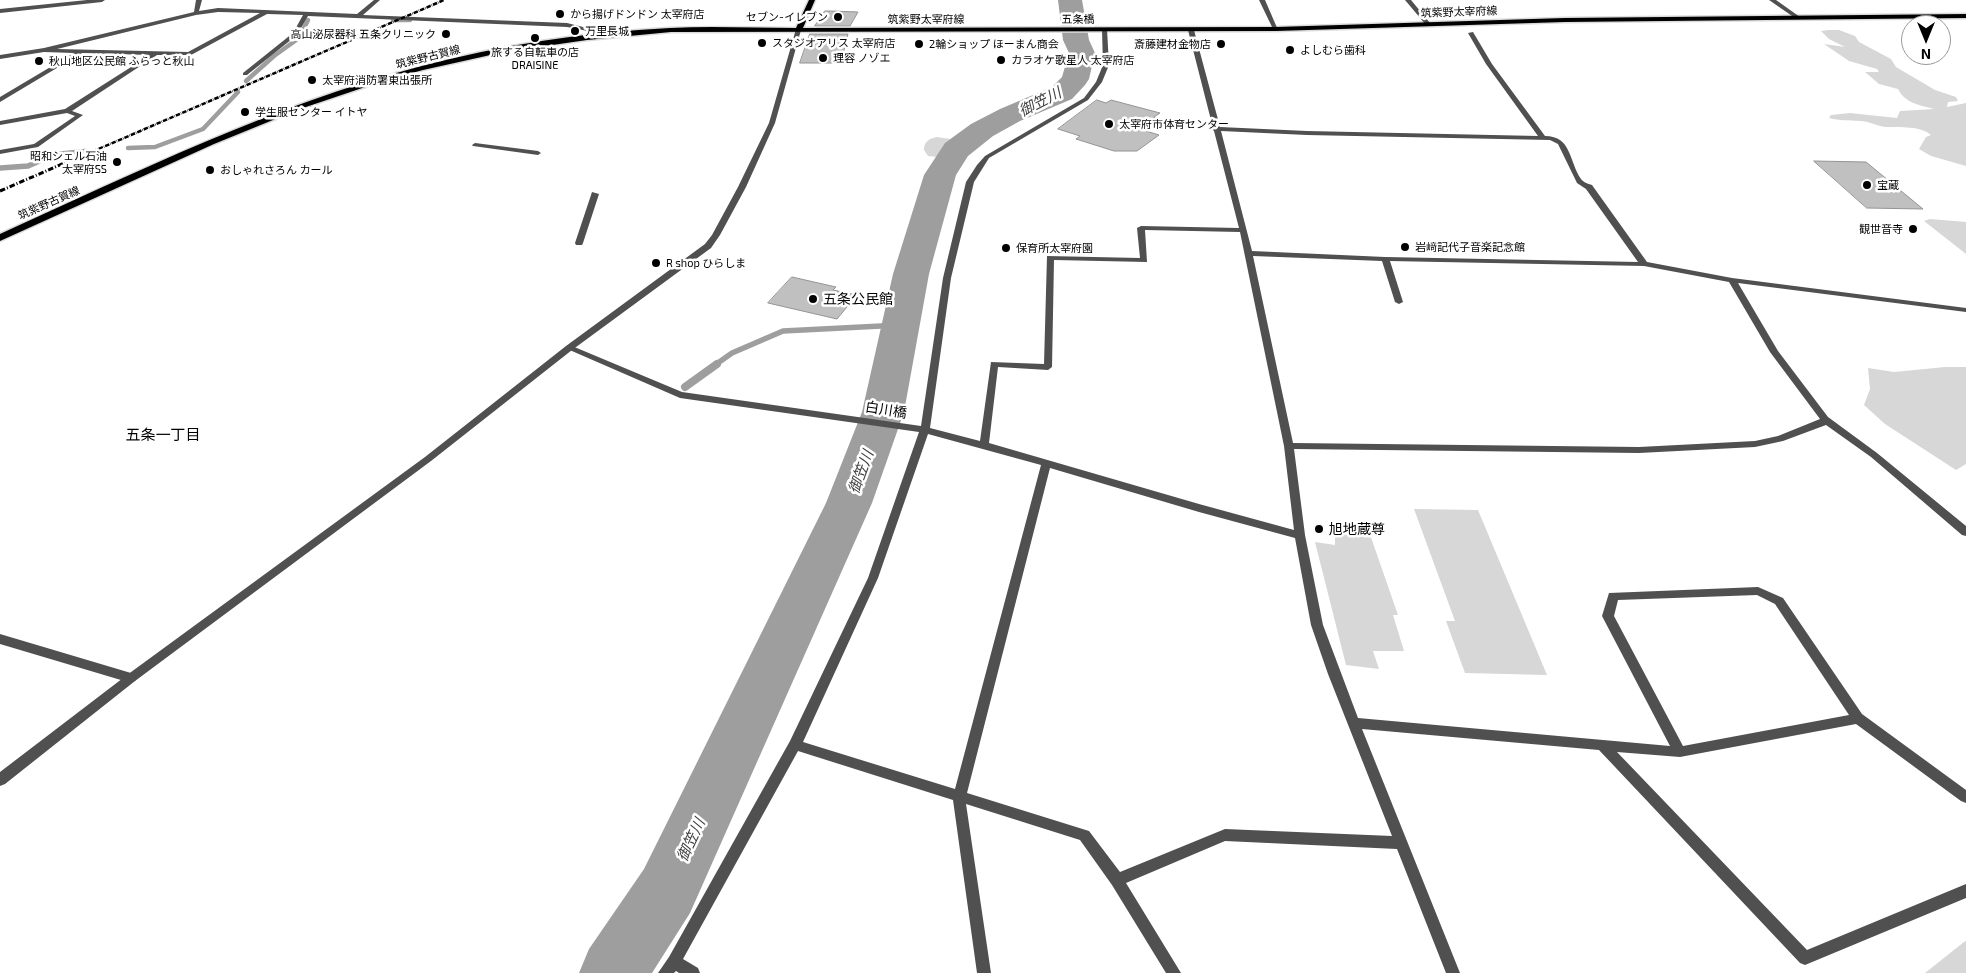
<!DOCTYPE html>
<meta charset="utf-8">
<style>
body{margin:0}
#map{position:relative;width:1966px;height:973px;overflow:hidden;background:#fff;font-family:"Exo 2",sans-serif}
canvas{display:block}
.north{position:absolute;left:1901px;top:15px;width:50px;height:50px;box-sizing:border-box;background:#fff;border:1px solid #999;border-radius:50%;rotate:180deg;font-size:14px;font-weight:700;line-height:20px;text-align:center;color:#000}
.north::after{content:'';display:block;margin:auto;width:18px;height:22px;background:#000;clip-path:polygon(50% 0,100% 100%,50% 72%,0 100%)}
</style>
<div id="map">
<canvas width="1966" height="973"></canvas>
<div class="north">N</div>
</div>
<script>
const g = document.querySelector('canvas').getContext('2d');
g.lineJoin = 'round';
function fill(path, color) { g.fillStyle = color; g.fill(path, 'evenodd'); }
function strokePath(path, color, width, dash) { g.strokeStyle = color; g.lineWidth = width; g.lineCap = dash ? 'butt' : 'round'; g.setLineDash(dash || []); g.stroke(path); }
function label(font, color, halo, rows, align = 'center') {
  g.font = font + ' "Exo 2","Noto Sans JP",sans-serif'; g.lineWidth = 5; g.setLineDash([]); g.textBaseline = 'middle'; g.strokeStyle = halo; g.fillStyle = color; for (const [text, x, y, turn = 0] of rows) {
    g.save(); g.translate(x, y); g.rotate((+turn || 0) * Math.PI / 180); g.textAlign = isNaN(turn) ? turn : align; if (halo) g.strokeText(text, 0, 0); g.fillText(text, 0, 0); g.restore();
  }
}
fill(new Path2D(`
 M 1829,30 L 1839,30 L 1855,36 L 1859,42 L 1891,59 L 1896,67 L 1935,90 L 1956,97 L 1958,101 L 1948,102 L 1947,107 L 1966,103 L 1966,166 L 1931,156 L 1919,149 L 1926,137 L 1931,135 C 1919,125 1901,128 1886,127 C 1877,126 1869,121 1860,121 C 1849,120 1840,121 1829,118 L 1831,115 L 1850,113 L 1897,118 L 1900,111 L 1934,109 C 1919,105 1905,103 1898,89 L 1879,84 L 1865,72 L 1879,72 L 1877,69 L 1849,61 L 1824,44 L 1845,47 L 1829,39 L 1821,31 Z
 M 937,137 L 957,140 L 965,145 L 964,150 L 950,152 L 948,157 L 944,161 L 938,160 L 938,157 L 928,156 L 924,150 C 924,141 929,139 937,137 Z
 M 1930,219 L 1966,222 L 1966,254 L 1924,221 Z
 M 1945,367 L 1966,367 L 1966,464 L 1956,470 L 1885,424 L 1864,405 L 1870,389 L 1868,368 L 1894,372 Z
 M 1414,509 L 1478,510 L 1547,675 L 1465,673 L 1446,621 L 1455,621 Z
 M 1335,523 L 1366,523 L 1398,615 L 1393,615 L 1404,651 L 1373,651 L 1379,669 L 1346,665 L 1315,542 L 1335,545 Z
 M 1966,941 L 1966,973 L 1925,973 L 1964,942 Z`), '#d7d7d7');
strokePath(new Path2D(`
 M 393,20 L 410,20
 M 246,81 L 274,56 L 299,38 L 308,20
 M 128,148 L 155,147 L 203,129 L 238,92
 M 43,160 L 56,154 L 85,151`), '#9e9e9e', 4.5);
strokePath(new Path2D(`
 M 0,168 L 28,166 L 46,158
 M 715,365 L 732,353 L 783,331 L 901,325`), '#9e9e9e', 5.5);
strokePath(new Path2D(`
 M 685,387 L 717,364`), '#9e9e9e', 8);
fill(new Path2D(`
 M 1058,0 L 1082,0 L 1089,40 L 1095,53 L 1089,79 L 1085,85 L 1072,99 L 1020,121 L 993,136 L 968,156 L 956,175 L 929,274 L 904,412 L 872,503 L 690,913 L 652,973 L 579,973 L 589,949 L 644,869 L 826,503 L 862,412 L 893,274 L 924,175 L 945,143 L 971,124 L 1000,109 L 1052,87 L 1062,77 L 1069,53 L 1063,40 Z`), '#9e9e9e');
const building = new Path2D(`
 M 825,11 L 832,11 L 858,12 L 850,26 L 815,26 Z
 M 810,34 L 848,34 L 841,63 L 800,63 Z
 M 1097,100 L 1106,103 L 1111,100 L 1160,113 L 1154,117 L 1160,120 L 1146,131 L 1159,135 L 1137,151 L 1114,151 L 1076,139 L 1080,136 L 1058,129 Z
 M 1814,161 L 1866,162 L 1923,209 L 1867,208 Z
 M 792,277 L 836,287 L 833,290 L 857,295 L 837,319 L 768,303 Z`);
fill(building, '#c0c0c0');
strokePath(building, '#949494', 1);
const primary = new Path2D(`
 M 809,0 L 815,0 L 803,28 L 1276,27 L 1565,18 L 1966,14 L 1966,18 L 1565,22 L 1276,31 L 671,32 L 587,40 L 504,52 L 423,70 L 383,81 L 300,109 L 214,144 L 0,241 L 0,234 C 137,172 273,105 418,67 C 500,45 586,32 670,28 C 712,26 754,28 796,28 Z`);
strokePath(primary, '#dbdbdb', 3);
fill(new Path2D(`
 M 87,0 L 105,0 L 102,2 L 0,13 L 0,9 Z
 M 196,0 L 202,0 L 199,11 L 218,8 L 357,14 L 374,0 L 380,0 L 363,15 L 567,23 L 599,31 L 598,37 L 595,39 L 592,37 L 593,32 L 567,27 L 308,16 L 297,35 L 247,75 L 243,75 L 243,73 L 293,33 L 303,15 L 267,14 L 191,55 L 157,55 L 72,111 L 83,115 L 38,147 L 0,154 L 0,150 L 34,144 L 75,116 L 67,113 L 0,125 L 0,121 L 65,109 L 150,55 L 82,53 L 0,102 L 0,97 L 74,53 L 44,52 L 0,59 L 0,55 L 44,48 L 194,12 ZM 218,12 L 260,13 L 188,52 L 57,49 L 196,15 Z
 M 1259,0 L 1265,0 L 1278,30 L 1273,29 Z
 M 1405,0 L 1411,0 L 1430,23 L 1430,25 L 1426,25 Z
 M 1191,28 L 1194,30 L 1220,127 L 1307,131 L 1538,136 L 1486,64 L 1468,33 L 1473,32 L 1492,64 L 1545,136 C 1572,136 1569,162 1581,179 C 1583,182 1588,184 1592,185 L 1647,262 L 1732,278 L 1966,308 L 1966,312 L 1738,283 L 1778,351 L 1828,417 L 1877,453 L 1966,526 L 1966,536 L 1962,535 L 1871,457 L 1826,425 L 1783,441 L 1755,447 L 1639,453 L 1294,449 L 1305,535 L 1323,625 L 1358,718 L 1670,746 L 1602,616 L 1609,593 L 1758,587 L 1783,598 L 1862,714 L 1966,790 L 1966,803 L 1961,801 L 1856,724 L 1680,757 L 1617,752 L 1807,950 L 1966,884 L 1966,898 L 1805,965 L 1800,963 L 1599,750 L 1362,729 L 1460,973 L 1446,973 L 1397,849 L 1225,841 L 1126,883 L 1181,973 L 1166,973 L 1112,885 L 1080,840 L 966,804 L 991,973 L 977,973 L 953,800 L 798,751 L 683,959 L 698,968 L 700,973 L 679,973 L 676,971 L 674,973 L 658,973 L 669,957 L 790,741 L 868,578 L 919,432 L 680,398 L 565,348 L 569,345 L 572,346 L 682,392 L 921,426 L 943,278 L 966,182 L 977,165 L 985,156 L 1084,98 L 1096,82 L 1103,65 L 1102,30 L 1107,29 L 1109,65 L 1102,82 L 1088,100 L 989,158 L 974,182 L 951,278 L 930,428 L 980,441 L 991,362 L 1044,364 L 1047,256 L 1140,258 L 1137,228 L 1141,226 L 1239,228 L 1214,131 L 1212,129 L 1213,128 L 1188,30 ZM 1221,131 L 1307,135 L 1550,140 L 1558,144 L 1577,183 L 1586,189 L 1638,262 L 1385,257 L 1252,251 ZM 1145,230 L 1240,232 L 1284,446 L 1294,530 L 1199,504 L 989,443 L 998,367 L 1048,370 L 1052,367 L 1054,260 L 1147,262 ZM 1253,256 L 1382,261 L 1395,302 L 1399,304 L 1403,302 L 1390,261 L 1644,266 L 1729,282 L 1770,352 L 1820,419 L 1778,436 L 1755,441 L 1639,447 L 1293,443 ZM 928,434 L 1041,465 L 955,789 L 803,742 L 878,578 ZM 1050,468 L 1199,512 L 1295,538 L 1311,625 L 1328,674 L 1392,836 L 1225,829 L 1120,872 L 1089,831 L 967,793 ZM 1757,595 L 1775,604 L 1849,715 L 1683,746 L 1614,616 L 1618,600 Z
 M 475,143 L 538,151 L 541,153 L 538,155 L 473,146 L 472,145 Z
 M 592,192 L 599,194 L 583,243 L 582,245 L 576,245 L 575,243 Z
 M 0,634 L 131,673 L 135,675 L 137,678 L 135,681 L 131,683 L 0,644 Z`), '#505050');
fill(new Path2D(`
 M 1769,0 L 1776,0 L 1800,17 L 1795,18 Z
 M 796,29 L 801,30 L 775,123 L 746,187 L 720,235 L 711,248 L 572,350 L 431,461 L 135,681 L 5,784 L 0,786 L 0,772 L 127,675 L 425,457 L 566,346 L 705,244 L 712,235 L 738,187 L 769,123 Z`), '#505050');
fill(primary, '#000');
strokePath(new Path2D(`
 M 73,160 L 444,0`), '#000', 2.5, [4.5, 1, 0.5, 1]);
strokePath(new Path2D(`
 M 0,191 L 76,158`), '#000', 3, [5.5, 2, 1, 2]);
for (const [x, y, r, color] of [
 [560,14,5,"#000"],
 [838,17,5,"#000"],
 [575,31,5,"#000"],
 [446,34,5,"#000"],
 [535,38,5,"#000"],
 [762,43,5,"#000"],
 [919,44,5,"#000"],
 [1221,44,5,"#000"],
 [1290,50,5,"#000"],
 [823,58,5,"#000"],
 [1001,60,5,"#000"],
 [39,61,5,"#000"],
 [312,80,5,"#000"],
 [245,112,5,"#000"],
 [1109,124,5,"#000"],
 [117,162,5,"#000"],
 [210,170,5,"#000"],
 [1867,185,5,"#000"],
 [1913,229,5,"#000"],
 [1405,247,5,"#000"],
 [1006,248,5,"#000"],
 [656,263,5,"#000"],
 [813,299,5,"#000"],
 [1319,529,5,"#000"]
]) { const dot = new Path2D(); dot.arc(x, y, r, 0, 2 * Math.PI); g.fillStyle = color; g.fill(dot); strokePath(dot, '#fff', 2); }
label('11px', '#000', '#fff', [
 ["筑紫野太宰府線",1459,12,-2],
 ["筑紫野太宰府線",926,19],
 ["五条橋",1078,19],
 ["筑紫野古賀線",428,57,-14],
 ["筑紫野古賀線",49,203,-24]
]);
label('11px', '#000', '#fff', [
 ["から揚げドンドン 太宰府店",570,14],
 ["セブン-イレブン",828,17,"right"],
 ["万里長城",585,31],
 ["高山泌尿器科 五条クリニック",436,34,"right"],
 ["スタジオアリス 太宰府店",772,43],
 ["2輪ショップ ほーまん商会",929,44],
 ["斎藤建材金物店",1211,44,"right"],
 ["よしむら歯科",1300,50],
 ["旅する自転車の店",535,52,"center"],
 ["DRAISINE",535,65,"center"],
 ["理容 ノゾエ",833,58],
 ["カラオケ歌星人 太宰府店",1011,60],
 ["秋山地区公民館 ふらっと秋山",49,61],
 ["太宰府消防署東出張所",322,80],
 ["学生服センター イトヤ",255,112],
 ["太宰府市体育センター",1119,124],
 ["昭和シェル石油",107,156,"right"],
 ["太宰府SS",107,169,"right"],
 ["おしゃれさろん カール",220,170],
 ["宝蔵",1877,185],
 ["観世音寺",1903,229,"right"],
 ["岩﨑記代子音楽記念館",1415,247],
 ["保育所太宰府園",1016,248],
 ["R shop ひらしま",666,263]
], 'left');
label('14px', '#000', '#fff', [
 ["五条公民館",823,299],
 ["旭地蔵尊",1329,529]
], 'left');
label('14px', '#000', '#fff', [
 ["白川橋",886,410,9]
]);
label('italic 15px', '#3f3f3f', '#fff', [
 ["御笠川",1040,102,-27],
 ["御笠川",861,472,-70],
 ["御笠川",691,840,-65]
]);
label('15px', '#000', '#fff', [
 ["五条一丁目",163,435]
]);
</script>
